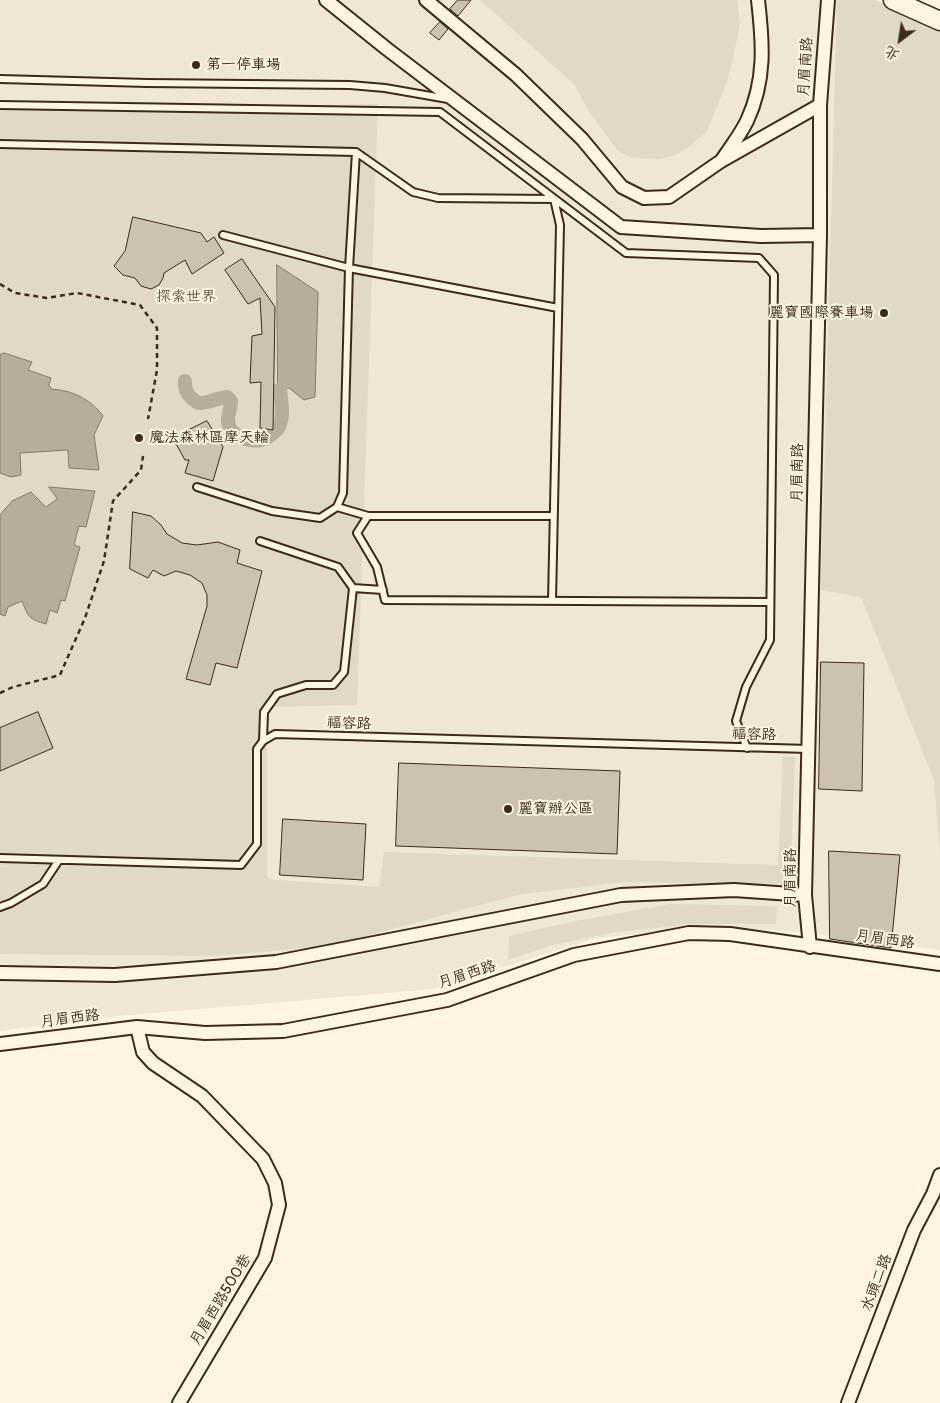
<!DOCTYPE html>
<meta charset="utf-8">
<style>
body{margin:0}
#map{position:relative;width:940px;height:1403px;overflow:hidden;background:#fcf5e5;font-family:Pangolin,"LXGW WenKai TC",sans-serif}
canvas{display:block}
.north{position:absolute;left:875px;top:15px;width:50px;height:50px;-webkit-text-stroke:4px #fcf5e5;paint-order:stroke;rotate:211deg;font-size:14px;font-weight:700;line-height:20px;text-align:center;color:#3b2a1e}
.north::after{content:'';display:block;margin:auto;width:18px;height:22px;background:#3b2a1e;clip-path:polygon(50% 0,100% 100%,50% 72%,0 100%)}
</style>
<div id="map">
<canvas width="940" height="1403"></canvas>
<div class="north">北</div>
</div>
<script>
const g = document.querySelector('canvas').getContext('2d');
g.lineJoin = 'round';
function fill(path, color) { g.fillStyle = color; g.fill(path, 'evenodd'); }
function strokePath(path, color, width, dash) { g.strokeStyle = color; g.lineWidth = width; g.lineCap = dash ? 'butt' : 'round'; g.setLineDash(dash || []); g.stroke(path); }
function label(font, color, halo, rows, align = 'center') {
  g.font = font + ' Pangolin,"LXGW WenKai TC",sans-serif'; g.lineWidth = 4; g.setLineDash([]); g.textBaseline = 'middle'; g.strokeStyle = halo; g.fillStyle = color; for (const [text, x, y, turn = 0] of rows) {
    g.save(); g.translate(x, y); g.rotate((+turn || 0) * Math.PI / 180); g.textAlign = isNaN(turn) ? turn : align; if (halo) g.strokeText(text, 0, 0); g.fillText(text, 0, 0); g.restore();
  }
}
fill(new Path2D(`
 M 0,0 L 875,0 L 940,28 L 940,950 L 797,932 L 701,926 L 593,939 L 434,989 L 119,1016 L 0,1031 Z`), '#eee6d6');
fill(new Path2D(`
 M 480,0 L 737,0 L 740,23 L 734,54 L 727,82 L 707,131 L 689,147 L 676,155 L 660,159 L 632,158 L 617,150 L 588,110 L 574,84 Z
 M 837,0 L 876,0 L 940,28 L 940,852 L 934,780 L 861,597 L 821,590 Z
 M 378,104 L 357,705 L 267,707 L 267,878 L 275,880 L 379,887 L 384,852 L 778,865 L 783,757 L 795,757 L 790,884 L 627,882 L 521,894 L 330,946 L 212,956 L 0,954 L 0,867 L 10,867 L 0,866 L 0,110 Z
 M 671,904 L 777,906 L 776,924 L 691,924 L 616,932 L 553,945 L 508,960 L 509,936 L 575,921 Z`), '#e0d8c8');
const water = new Path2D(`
 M 277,265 L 318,292 L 315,397 L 304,400 L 289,388 L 278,389 Z
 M 4,353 L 32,362 L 28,370 L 51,378 L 49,385 L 51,389 C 71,390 91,399 103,416 L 94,435 L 99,470 L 69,468 L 68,450 L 20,453 L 21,475 L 11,477 L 0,473 L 0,355 Z
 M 49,487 L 95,491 L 86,527 L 79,526 L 74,545 L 80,547 L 65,601 L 61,600 L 57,613 L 50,610 L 46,624 C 29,619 28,617 22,601 L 8,607 L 5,616 L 0,614 L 0,515 L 12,501 L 31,492 L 46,507 L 57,499 Z`);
fill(water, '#b7ad9e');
strokePath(water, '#85796b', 1);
strokePath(new Path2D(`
 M 185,381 C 184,391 189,397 198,403 C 208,404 216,398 227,397 L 231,401 C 231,415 224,414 231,431 C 245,441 259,446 273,433 C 276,431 279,428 280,424 C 284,414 281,400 280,389`), '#b7ad9e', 14);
const building = new Path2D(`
 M 458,0 L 471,0 L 458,16 L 450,9 Z
 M 440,22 L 448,29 L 439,40 L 430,33 Z
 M 133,217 L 201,233 L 207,242 L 214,237 L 224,253 L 192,274 L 185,260 L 164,273 L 163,278 L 159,285 L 151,289 L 141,286 L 135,278 L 123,275 L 114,266 L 125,251 Z
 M 242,259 L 275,307 L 273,430 L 260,428 L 261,382 L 250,383 L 252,336 L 262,334 L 260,298 L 248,304 L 225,270 Z
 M 207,421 L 223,447 L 213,481 L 185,473 L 189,460 L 185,460 L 175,442 L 182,438 L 183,433 Z
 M 133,512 L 151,516 L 161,525 L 167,534 L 182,543 L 197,545 L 218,542 L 240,550 L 237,563 L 262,571 L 237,668 L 216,663 L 210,685 L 186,679 L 207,606 L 207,595 L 202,583 L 190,575 L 176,571 L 164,576 L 153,570 L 148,578 L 130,569 Z
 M 821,662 L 864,663 L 862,791 L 819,789 Z
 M 38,712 L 53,748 L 0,771 L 0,728 Z
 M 399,763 L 620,771 L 617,854 L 396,846 Z
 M 283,819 L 366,824 L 363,880 L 280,875 Z
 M 829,851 L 900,855 L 891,948 L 830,939 Z`);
fill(building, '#ccc2b3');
strokePath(building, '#3b2a1e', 1);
const lane = new Path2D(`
 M 0,79 L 147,83 L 350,85 L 385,88 L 448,99
 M 0,105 L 440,112 L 626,253 L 759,258 L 774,275 L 770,640 L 746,687 L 736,721 L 747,748
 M 0,144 L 356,152 L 413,192 L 438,198 L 554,199 L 560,225 L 552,601
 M 223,235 L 349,268 L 558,308
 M 197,487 L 272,511 L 320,518 L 337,507 L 343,493 L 349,268 L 356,152
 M 337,507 L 368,516 L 357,533 L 377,567 L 385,600 L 770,602
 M 368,516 L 553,516
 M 260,541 L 338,567 L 353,588 L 344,672 L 333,685 L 306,685 L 277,694 L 264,712 L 263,741
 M 353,588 L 383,590
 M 0,858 L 241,865 L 257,844 L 257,749 L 263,741 L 275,734 L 809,749
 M 0,907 L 11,903 L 43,884 L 59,860`);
const street = new Path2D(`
 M 326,0 L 387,49 L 621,227 L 761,236 L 820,235
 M 426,0 L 516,75 L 582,139 L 622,187 L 644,198 L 669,197 L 721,161 L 820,105
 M 722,160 C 730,148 740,135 747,121 C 766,80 763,43 758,0
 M 810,947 L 805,895 L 820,235 L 820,105 L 828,0
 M 0,973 L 115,975 L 276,962 L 621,895 L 734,890 L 805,895
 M 137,1027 L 143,1052 L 153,1063 L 202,1096 L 263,1159 L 275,1183 L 279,1205 L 265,1258 L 179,1403
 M 0,1044 L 137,1027 L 205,1033 L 283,1031 L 447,1000 L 574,955 L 689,933 L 730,934 L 940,964
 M 848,1403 L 914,1230 L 933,1194 L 940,1175`);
const secondary = new Path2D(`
 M 893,0 L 940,21`);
strokePath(lane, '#3b2a1e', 10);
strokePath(street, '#3b2a1e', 16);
strokePath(secondary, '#3b2a1e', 21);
strokePath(new Path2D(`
 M 0,284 L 15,293 L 47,298 L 77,293 L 140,305 L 157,328 L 157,370 L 148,419
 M 0,693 L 13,687 L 60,675 L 85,618 L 104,561 L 113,501 L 141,470 L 143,456`), '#3b2a1e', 2.5, [5, 4]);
strokePath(lane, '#fcf5e5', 6);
strokePath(street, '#fcf5e5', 12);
strokePath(secondary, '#fcf5e5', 18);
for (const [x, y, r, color] of [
 [196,65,5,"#3b2a1e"],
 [884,313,5,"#3b2a1e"],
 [139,438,5,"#3b2a1e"],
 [508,809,5,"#3b2a1e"]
]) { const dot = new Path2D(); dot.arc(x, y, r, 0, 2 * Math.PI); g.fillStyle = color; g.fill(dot); strokePath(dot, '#fcf5e5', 2); }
label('15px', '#3b2a1e', '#fcf5e5', [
 ["第一停車場",206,65],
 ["麗寶國際賽車場",874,313,"right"],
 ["魔法森林區摩天輪",149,438],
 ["麗寶辦公區",518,809]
], 'left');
label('15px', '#3b2a1e', '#fcf5e5', [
 ["月眉南路",806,67,-86],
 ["月眉南路",798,473,-89],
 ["福容路",349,724,2],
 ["福容路",754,735,2],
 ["月眉南路",791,878,-90],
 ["月眉西路",885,940,8],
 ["月眉西路",467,975,-18],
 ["月眉西路",70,1019,-7],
 ["水頭二路",877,1283,-69],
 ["月眉西路500巷",221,1300,-59]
]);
label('15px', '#645648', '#fcf5e5', [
 ["探索世界",186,297]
]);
</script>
